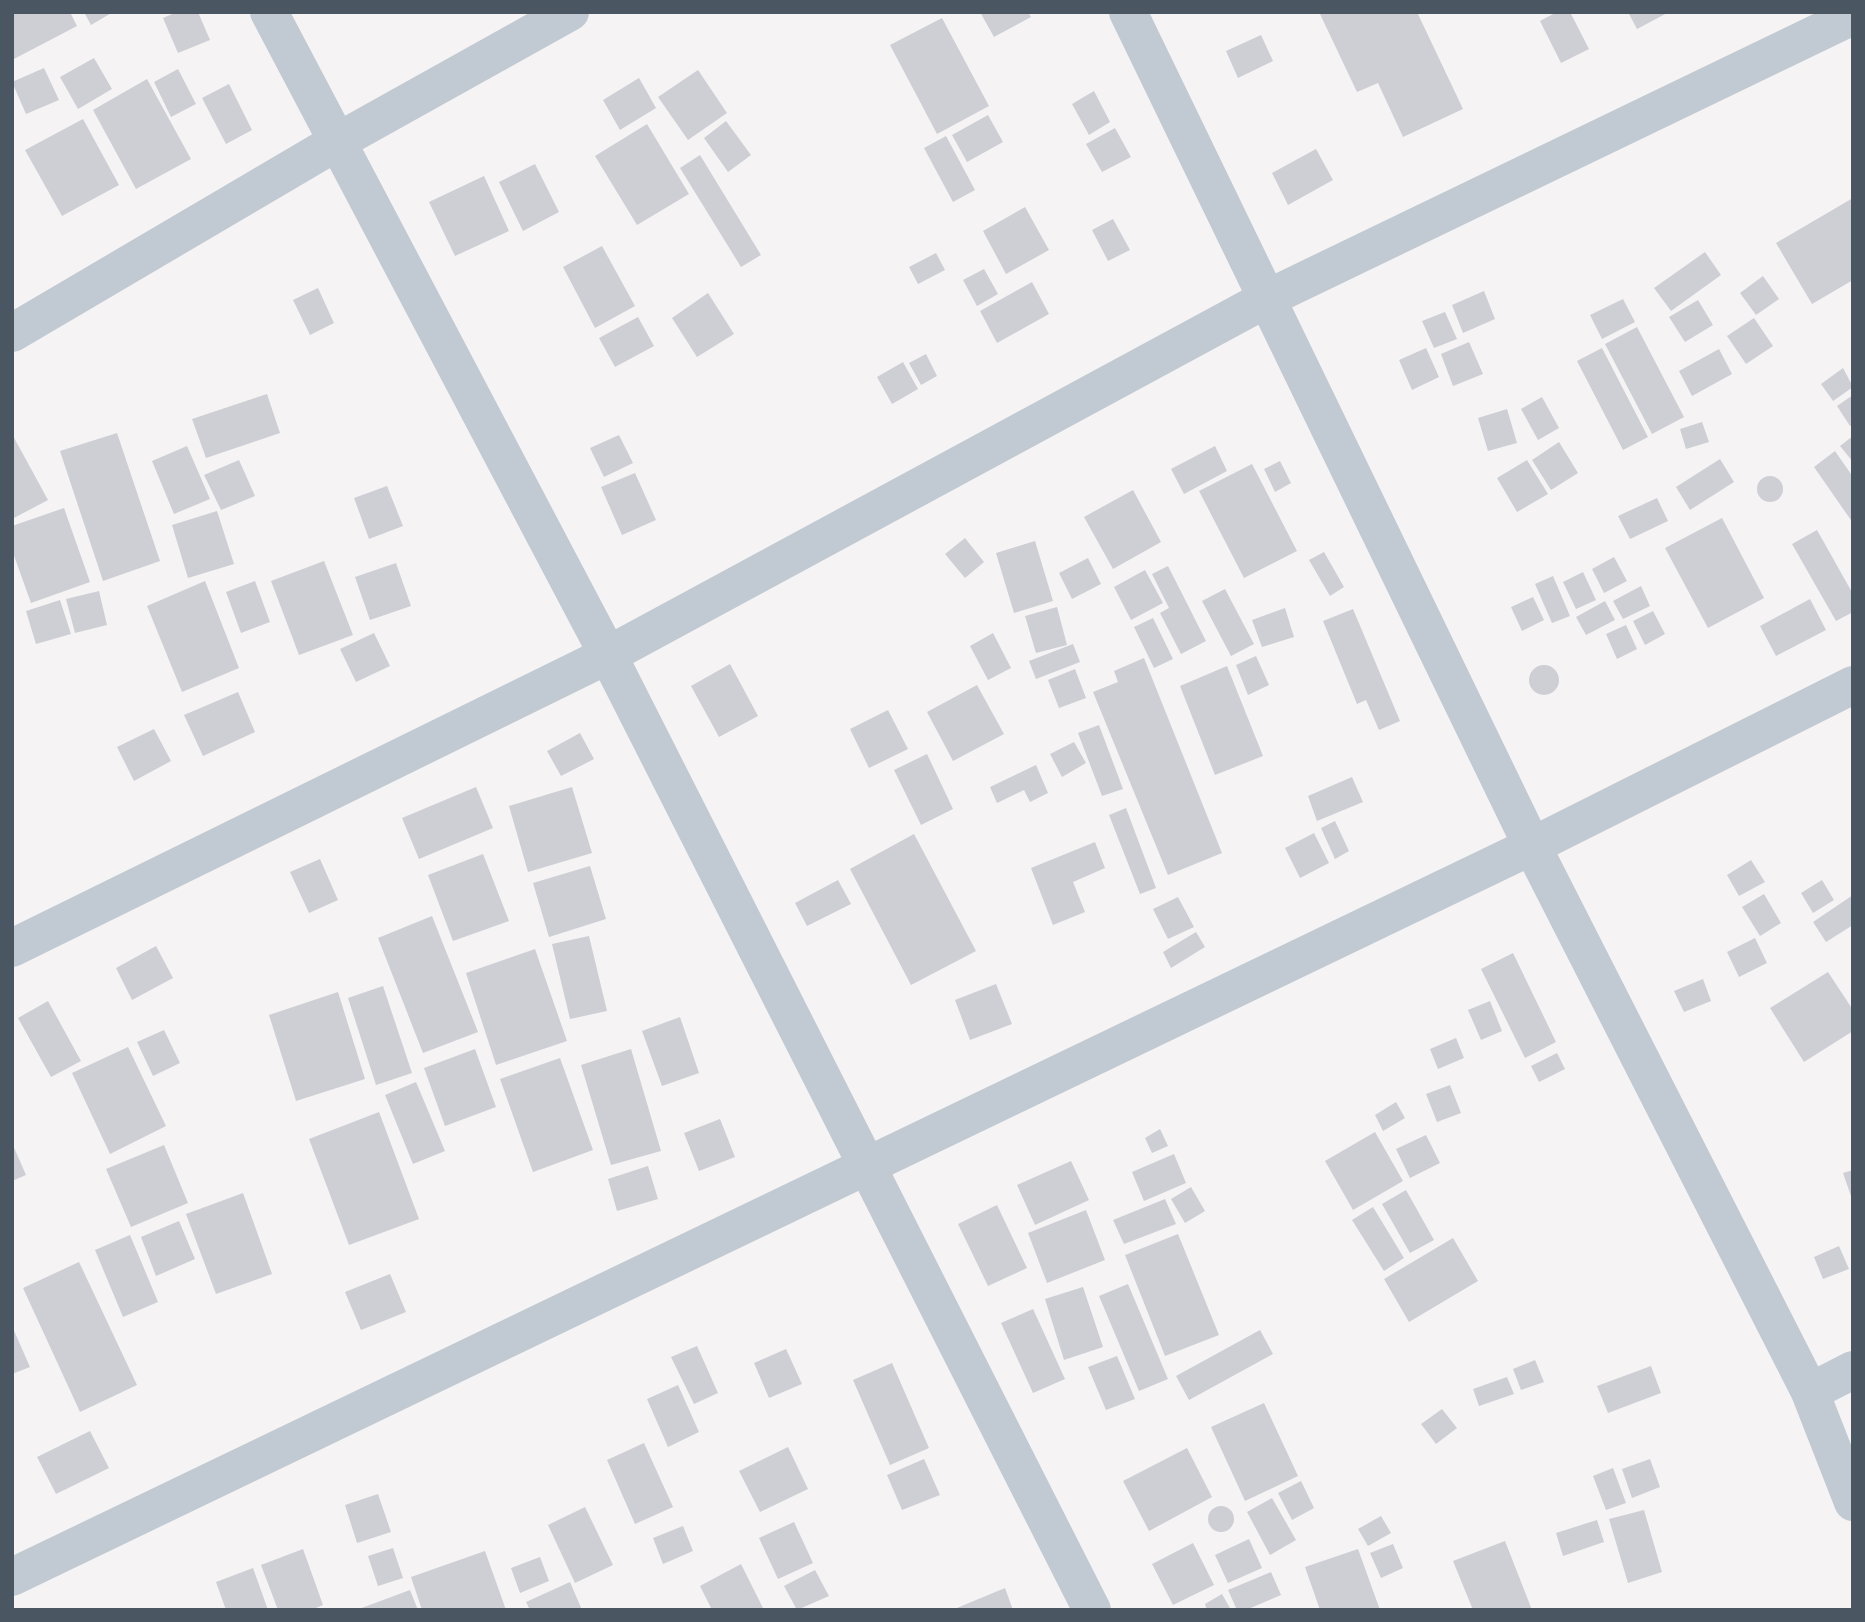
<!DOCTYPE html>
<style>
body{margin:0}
#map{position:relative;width:1865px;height:1622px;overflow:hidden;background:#f5f3f3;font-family:Roboto,sans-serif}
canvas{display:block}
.frame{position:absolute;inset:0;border:14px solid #4a5661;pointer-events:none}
</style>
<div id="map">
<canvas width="1865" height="1622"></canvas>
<div class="frame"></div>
</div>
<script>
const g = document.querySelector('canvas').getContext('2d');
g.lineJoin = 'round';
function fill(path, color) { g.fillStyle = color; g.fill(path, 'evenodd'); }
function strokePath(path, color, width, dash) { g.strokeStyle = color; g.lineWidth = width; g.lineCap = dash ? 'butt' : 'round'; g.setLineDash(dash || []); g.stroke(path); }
fill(new Path2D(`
 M 12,12 L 70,12 L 77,26 L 12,60 Z
 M 84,12 L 113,12 L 91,25 Z
 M 177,12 L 198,12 L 210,40 L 178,53 L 163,18 Z
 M 980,12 L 1028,12 L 1031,17 L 994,37 Z
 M 1322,12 L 1417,12 L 1463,109 L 1403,137 L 1378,83 L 1357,92 L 1320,14 Z
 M 1557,12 L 1570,12 L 1589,49 L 1561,63 L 1540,21 Z
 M 1628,12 L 1669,12 L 1637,29 Z
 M 942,18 L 989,106 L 937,134 L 890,45 Z
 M 1261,35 L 1273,61 L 1238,78 L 1226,51 Z
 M 94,58 L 112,89 L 78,109 L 60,77 Z
 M 44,68 L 59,100 L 26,114 L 12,82 Z
 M 178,69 L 196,104 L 171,117 L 154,82 Z
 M 698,70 L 727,113 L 688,140 L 658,97 Z
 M 639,78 L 656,108 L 620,130 L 603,100 Z
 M 147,79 L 191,159 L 136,189 L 93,110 Z
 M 229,84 L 252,130 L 226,144 L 202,98 Z
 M 1094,91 L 1110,122 L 1089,135 L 1072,104 Z
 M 988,115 L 1003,142 L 967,162 L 952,135 Z
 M 83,119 L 119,185 L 62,216 L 25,150 Z
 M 726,121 L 751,155 L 728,172 L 704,138 Z
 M 647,124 L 689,194 L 637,225 L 595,156 Z
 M 1115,128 L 1131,157 L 1102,172 L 1086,144 Z
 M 946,136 L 975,190 L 953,202 L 924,148 Z
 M 1316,149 L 1333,180 L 1288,205 L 1272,173 Z
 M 700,155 L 761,255 L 741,267 L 680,168 Z
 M 535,164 L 559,212 L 523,231 L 499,182 Z
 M 484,176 L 509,231 L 455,256 L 429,202 Z
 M 1853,198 L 1853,280 L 1812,304 L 1776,243 Z
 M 1025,207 L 1049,250 L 1006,274 L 983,231 Z
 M 1113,219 L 1130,250 L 1108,261 L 1092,230 Z
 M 602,246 L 635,306 L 595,328 L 563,267 Z
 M 1705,252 L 1721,275 L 1671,311 L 1654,288 Z
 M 936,253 L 945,270 L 918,284 L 909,267 Z
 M 984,269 L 998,294 L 977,306 L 963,280 Z
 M 1763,276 L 1779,299 L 1756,315 L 1740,293 Z
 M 1032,282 L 1049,314 L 997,343 L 980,311 Z
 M 318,288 L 334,323 L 310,335 L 293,300 Z
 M 1484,291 L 1495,319 L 1463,333 L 1452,305 Z
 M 708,293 L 734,334 L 697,357 L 672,318 Z
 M 1623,299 L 1635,322 L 1602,339 L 1590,315 Z
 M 1698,300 L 1713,325 L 1685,342 L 1669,317 Z
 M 1445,312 L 1457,339 L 1434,348 L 1422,321 Z
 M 638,317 L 654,346 L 615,367 L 599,338 Z
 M 1754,318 L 1773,346 L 1746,364 L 1727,336 Z
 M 1637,327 L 1684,417 L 1652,434 L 1605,344 Z
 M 1469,342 L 1483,374 L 1453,386 L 1441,354 Z
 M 1426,348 L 1439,377 L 1412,390 L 1399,360 Z
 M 1602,348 L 1648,437 L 1623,450 L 1577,361 Z
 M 1719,349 L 1732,374 L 1692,396 L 1679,371 Z
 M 926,354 L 937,376 L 921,385 L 909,363 Z
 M 903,362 L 918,389 L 892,404 L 877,377 Z
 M 1843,368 L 1853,387 L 1833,401 L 1821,384 Z
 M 267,394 L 280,433 L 206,458 L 192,419 Z
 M 1853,395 L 1853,424 L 1850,426 L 1837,406 Z
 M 1542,397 L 1559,428 L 1538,440 L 1521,409 Z
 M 1507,409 L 1517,443 L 1488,451 L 1478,418 Z
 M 1702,422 L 1709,442 L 1686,449 L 1680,429 Z
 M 117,433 L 160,561 L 103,581 L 60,451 Z
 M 12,434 L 48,500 L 12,519 Z
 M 619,435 L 633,463 L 604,477 L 590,448 Z
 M 1853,436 L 1853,462 L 1840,446 Z
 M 1559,442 L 1578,473 L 1551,490 L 1532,460 Z
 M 187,446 L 210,499 L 174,514 L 152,461 Z
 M 1215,446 L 1227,471 L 1184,494 L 1171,469 Z
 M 1835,451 L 1853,477 L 1853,523 L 1814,467 Z
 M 1720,459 L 1734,482 L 1690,510 L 1676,487 Z
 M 239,460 L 255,496 L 221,510 L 204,475 Z
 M 1527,460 L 1548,494 L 1517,512 L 1497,478 Z
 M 1280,461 L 1291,483 L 1275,492 L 1264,469 Z
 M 1252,464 L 1297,551 L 1244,578 L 1199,491 Z
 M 635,473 L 656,520 L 622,535 L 601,487 Z
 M1757 489a13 13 0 1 1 26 0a13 13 0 1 1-26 0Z
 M 387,486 L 403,526 L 369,539 L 354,498 Z
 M 1133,490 L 1161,542 L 1113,569 L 1084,517 Z
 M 1657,498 L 1668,521 L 1630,539 L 1618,516 Z
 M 64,508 L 90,582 L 31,603 L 12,550 L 12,526 Z
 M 217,511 L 234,564 L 188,578 L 172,525 Z
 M 1722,518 L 1764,598 L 1708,628 L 1665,548 Z
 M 1817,530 L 1853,594 L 1853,612 L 1836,621 L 1792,544 Z
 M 965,538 L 984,562 L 965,578 L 945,554 Z
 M 1035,541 L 1053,601 L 1014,613 L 996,553 Z
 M 1324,552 L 1344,587 L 1330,596 L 1309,560 Z
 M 1614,557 L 1627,581 L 1604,593 L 1592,569 Z
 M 1088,558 L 1101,584 L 1072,599 L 1059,573 Z
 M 324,561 L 353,635 L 299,655 L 271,581 Z
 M 396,563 L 411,606 L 370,620 L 355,577 Z
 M 1168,566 L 1206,641 L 1181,654 L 1160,613 L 1169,608 L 1152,574 Z
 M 1145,570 L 1163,603 L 1131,620 L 1114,587 Z
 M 1583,572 L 1596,600 L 1576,609 L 1563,582 Z
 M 1553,576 L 1570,616 L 1552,623 L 1535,584 Z
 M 205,581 L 239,668 L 182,692 L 147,606 Z
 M 255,581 L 270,622 L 241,633 L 226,592 Z
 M 1641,586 L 1650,606 L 1623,619 L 1613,601 Z
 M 1225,589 L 1254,644 L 1231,656 L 1202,601 Z
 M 99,591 L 107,625 L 75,633 L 66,599 Z
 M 1533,597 L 1544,620 L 1522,631 L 1511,607 Z
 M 1810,599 L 1826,630 L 1776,656 L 1760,626 Z
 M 60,600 L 71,634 L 36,644 L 26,611 Z
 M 1605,601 L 1615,620 L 1586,635 L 1576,617 Z
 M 1057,607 L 1067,645 L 1036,653 L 1025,616 Z
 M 1285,608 L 1294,637 L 1262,647 L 1252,620 Z
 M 1353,609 L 1400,721 L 1379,730 L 1366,700 L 1357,704 L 1323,621 Z
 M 1653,611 L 1665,634 L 1645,645 L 1633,621 Z
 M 1153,618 L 1173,659 L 1154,668 L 1134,627 Z
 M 1626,625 L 1637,649 L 1617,659 L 1606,634 Z
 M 374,633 L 390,666 L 356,682 L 340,649 Z
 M 993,633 L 1011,668 L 988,680 L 970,646 Z
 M 1073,644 L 1080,662 L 1036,679 L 1029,661 Z
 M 1256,656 L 1269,685 L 1248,695 L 1236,665 Z
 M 1144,658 L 1222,853 L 1168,875 L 1093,692 L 1118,682 L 1114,671 Z
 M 730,664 L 758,716 L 719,737 L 691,686 Z
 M1529 680a15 15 0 1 1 30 0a15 15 0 1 1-30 0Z
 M 1227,666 L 1263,756 L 1215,775 L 1180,686 Z
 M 1075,669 L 1086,698 L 1059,708 L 1048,680 Z
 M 977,685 L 1004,734 L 953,761 L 927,712 Z
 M 238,692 L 255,732 L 203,756 L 184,715 Z
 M 888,710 L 908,749 L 869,768 L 850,729 Z
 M 1099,725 L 1123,789 L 1102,796 L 1078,733 Z
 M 154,729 L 171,761 L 134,781 L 117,747 Z
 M 580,733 L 594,759 L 561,776 L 547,751 Z
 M 1074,742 L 1086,763 L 1062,777 L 1050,754 Z
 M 927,754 L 953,809 L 921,825 L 894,770 Z
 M 1036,765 L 1048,793 L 1030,802 L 1024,790 L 997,803 L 990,787 Z
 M 1352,777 L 1363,802 L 1317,821 L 1308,796 Z
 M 476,787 L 493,828 L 419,859 L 402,818 Z
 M 572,787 L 592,853 L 528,872 L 509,806 Z
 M 1126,808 L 1156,888 L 1140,894 L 1109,815 Z
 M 1335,821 L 1349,851 L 1335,859 L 1321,828 Z
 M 1314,833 L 1329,863 L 1300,878 L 1285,848 Z
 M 914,834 L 976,951 L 911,985 L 850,869 Z
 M 1095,842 L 1105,868 L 1073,882 L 1085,912 L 1053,925 L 1031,868 Z
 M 483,854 L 509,921 L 453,941 L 428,875 Z
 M 320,859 L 338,900 L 309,913 L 290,872 Z
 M 1751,860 L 1765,882 L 1739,896 L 1727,875 Z
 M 590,866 L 606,919 L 549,937 L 533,883 Z
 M 838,880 L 851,904 L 807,926 L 795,903 Z
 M 1822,880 L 1834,900 L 1813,913 L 1801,893 Z
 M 1764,894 L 1781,923 L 1760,936 L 1742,907 Z
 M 1853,895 L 1853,925 L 1826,942 L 1813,922 Z
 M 1178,897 L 1194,927 L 1168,939 L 1153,909 Z
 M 432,916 L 478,1032 L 423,1053 L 378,938 Z
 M 1196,932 L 1205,947 L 1171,968 L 1163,952 Z
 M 589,936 L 607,1011 L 570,1019 L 552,944 Z
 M 1755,938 L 1767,963 L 1739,977 L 1727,952 Z
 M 156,946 L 173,978 L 132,1000 L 116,968 Z
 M 535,949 L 567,1041 L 496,1065 L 466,973 Z
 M 1513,953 L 1556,1042 L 1525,1058 L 1481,969 Z
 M 1828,972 L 1853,1010 L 1853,1031 L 1804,1062 L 1770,1008 Z
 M 1703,979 L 1711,1001 L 1684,1012 L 1674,991 Z
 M 996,984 L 1012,1024 L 970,1040 L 955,1000 Z
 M 383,986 L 412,1073 L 376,1085 L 348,998 Z
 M 338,992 L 365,1079 L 296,1101 L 269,1015 Z
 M 48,1001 L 81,1061 L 51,1077 L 18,1018 Z
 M 1490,1001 L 1502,1031 L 1481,1040 L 1468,1010 Z
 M 680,1017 L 699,1073 L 662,1086 L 642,1031 Z
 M 164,1030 L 180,1063 L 153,1076 L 137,1042 Z
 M 1456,1038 L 1464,1058 L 1438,1069 L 1430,1049 Z
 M 128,1047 L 166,1126 L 110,1154 L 72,1073 Z
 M 475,1049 L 496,1107 L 445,1126 L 424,1068 Z
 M 631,1049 L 661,1151 L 611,1165 L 581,1065 Z
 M 1557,1053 L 1565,1069 L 1539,1082 L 1531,1066 Z
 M 560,1058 L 593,1150 L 533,1172 L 500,1079 Z
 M 416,1082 L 445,1151 L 413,1164 L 385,1095 Z
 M 1450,1085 L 1461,1113 L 1437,1122 L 1426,1094 Z
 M 1396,1102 L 1405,1118 L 1383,1131 L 1375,1115 Z
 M 379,1112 L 419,1219 L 349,1245 L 309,1139 Z
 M 720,1119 L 735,1157 L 699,1171 L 684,1133 Z
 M 1160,1129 L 1168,1146 L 1152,1153 L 1145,1138 Z
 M 1375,1132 L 1403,1181 L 1353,1210 L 1325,1161 Z
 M 1426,1135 L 1440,1163 L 1410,1178 L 1396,1149 Z
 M 12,1143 L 26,1175 L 12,1181 Z
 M 164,1145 L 188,1203 L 131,1227 L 106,1169 Z
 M 1174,1154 L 1186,1183 L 1144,1201 L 1132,1172 Z
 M 1071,1161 L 1089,1200 L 1035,1225 L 1017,1185 Z
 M 648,1166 L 658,1199 L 617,1211 L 608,1179 Z
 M 1853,1170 L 1853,1199 L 1852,1199 L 1843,1173 Z
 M 1191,1187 L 1205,1211 L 1185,1223 L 1171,1199 Z
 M 1406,1190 L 1434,1240 L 1410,1253 L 1382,1204 Z
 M 243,1193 L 272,1274 L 216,1294 L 186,1214 Z
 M 1165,1199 L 1176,1224 L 1124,1244 L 1113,1220 Z
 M 997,1205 L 1027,1268 L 988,1286 L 958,1224 Z
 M 1373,1207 L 1404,1258 L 1384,1271 L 1352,1220 Z
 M 1086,1210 L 1105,1260 L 1047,1283 L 1028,1233 Z
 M 179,1221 L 195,1259 L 156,1276 L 141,1237 Z
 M 1178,1234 L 1219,1335 L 1165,1356 L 1125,1255 Z
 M 130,1235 L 158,1302 L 123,1317 L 95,1250 Z
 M 1453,1238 L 1478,1281 L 1409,1322 L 1384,1279 Z
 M 1839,1246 L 1849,1269 L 1823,1279 L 1814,1257 Z
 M 79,1262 L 137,1385 L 80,1412 L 23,1288 Z
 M 390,1274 L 406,1312 L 361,1330 L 345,1292 Z
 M 1128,1284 L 1168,1379 L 1139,1391 L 1099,1296 Z
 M 1083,1287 L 1103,1347 L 1064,1360 L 1045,1299 Z
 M 1033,1309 L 1065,1379 L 1033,1393 L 1001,1323 Z
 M 12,1326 L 30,1367 L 12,1374 Z
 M 1260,1330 L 1273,1354 L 1189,1400 L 1176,1376 Z
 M 697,1346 L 718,1393 L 694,1404 L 671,1357 Z
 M 786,1349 L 802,1384 L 769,1398 L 754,1363 Z
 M 1117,1356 L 1135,1399 L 1106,1410 L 1088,1367 Z
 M 1535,1360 L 1544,1382 L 1521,1390 L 1513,1369 Z
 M 892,1363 L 929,1448 L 890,1465 L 853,1380 Z
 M 1651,1366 L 1661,1393 L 1608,1413 L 1597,1386 Z
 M 1507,1377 L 1514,1394 L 1479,1406 L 1473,1389 Z
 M 678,1385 L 699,1432 L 668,1447 L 647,1399 Z
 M 1264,1403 L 1298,1476 L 1245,1501 L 1211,1427 Z
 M 1442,1409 L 1457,1428 L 1436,1444 L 1421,1424 Z
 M 90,1431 L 109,1468 L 56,1494 L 37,1457 Z
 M 644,1443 L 673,1507 L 635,1524 L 607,1460 Z
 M 788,1447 L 808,1489 L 760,1512 L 739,1471 Z
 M 1187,1448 L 1212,1497 L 1149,1531 L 1123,1481 Z
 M 924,1459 L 940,1495 L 902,1510 L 887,1475 Z
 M 1650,1459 L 1660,1487 L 1632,1498 L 1622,1469 Z
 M 1613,1468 L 1626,1503 L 1606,1510 L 1593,1476 Z
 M 1301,1481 L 1314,1508 L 1292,1520 L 1278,1493 Z
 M 378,1494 L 391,1532 L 357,1543 L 345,1505 Z
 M 1272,1498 L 1296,1540 L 1270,1555 L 1247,1512 Z
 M1208 1519a13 13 0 1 1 26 0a13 13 0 1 1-26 0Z
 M 585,1507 L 613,1565 L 575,1583 L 548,1525 Z
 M 1644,1510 L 1662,1572 L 1628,1583 L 1609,1519 Z
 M 1381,1516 L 1391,1533 L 1368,1546 L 1358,1529 Z
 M 1597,1520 L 1604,1542 L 1563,1556 L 1556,1533 Z
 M 794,1522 L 813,1563 L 778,1579 L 759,1538 Z
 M 683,1526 L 693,1551 L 663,1564 L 653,1538 Z
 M 1249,1539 L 1262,1568 L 1228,1583 L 1215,1555 Z
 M 1505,1541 L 1532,1610 L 1473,1610 L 1453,1561 Z
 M 1193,1543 L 1214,1585 L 1173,1605 L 1152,1564 Z
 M 1393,1544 L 1403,1568 L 1381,1578 L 1370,1553 Z
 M 393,1548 L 403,1578 L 378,1586 L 368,1556 Z
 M 303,1549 L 323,1605 L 311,1610 L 278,1610 L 261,1565 Z
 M 1358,1549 L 1380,1610 L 1320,1610 L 1305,1567 Z
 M 485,1551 L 506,1610 L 422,1610 L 411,1577 Z
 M 540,1557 L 549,1581 L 520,1593 L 511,1568 Z
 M 741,1564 L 764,1610 L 712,1610 L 700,1586 Z
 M 253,1568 L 268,1610 L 226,1610 L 216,1582 Z
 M 815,1570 L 829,1596 L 797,1610 L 784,1586 Z
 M 1271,1572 L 1281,1595 L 1246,1610 L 1237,1610 L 1228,1590 Z
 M 570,1582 L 582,1610 L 530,1610 L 526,1602 Z
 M 1005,1588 L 1013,1610 L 952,1610 Z
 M 410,1590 L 418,1610 L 359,1610 L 359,1609 Z
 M 1222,1594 L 1231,1610 L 1207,1610 L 1205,1604 Z`), '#cdcfd5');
strokePath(new Path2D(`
 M 269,12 L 608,655 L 1092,1610
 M 1128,12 L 1532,846 L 1810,1392
 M 12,333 L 335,143 L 570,12
 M 12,948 L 608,655 L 1268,298 L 1853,16
 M 1853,1370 L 1810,1392 L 1853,1502
 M 12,1577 L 1532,846 L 1853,685`), '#c1cad2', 38);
</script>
